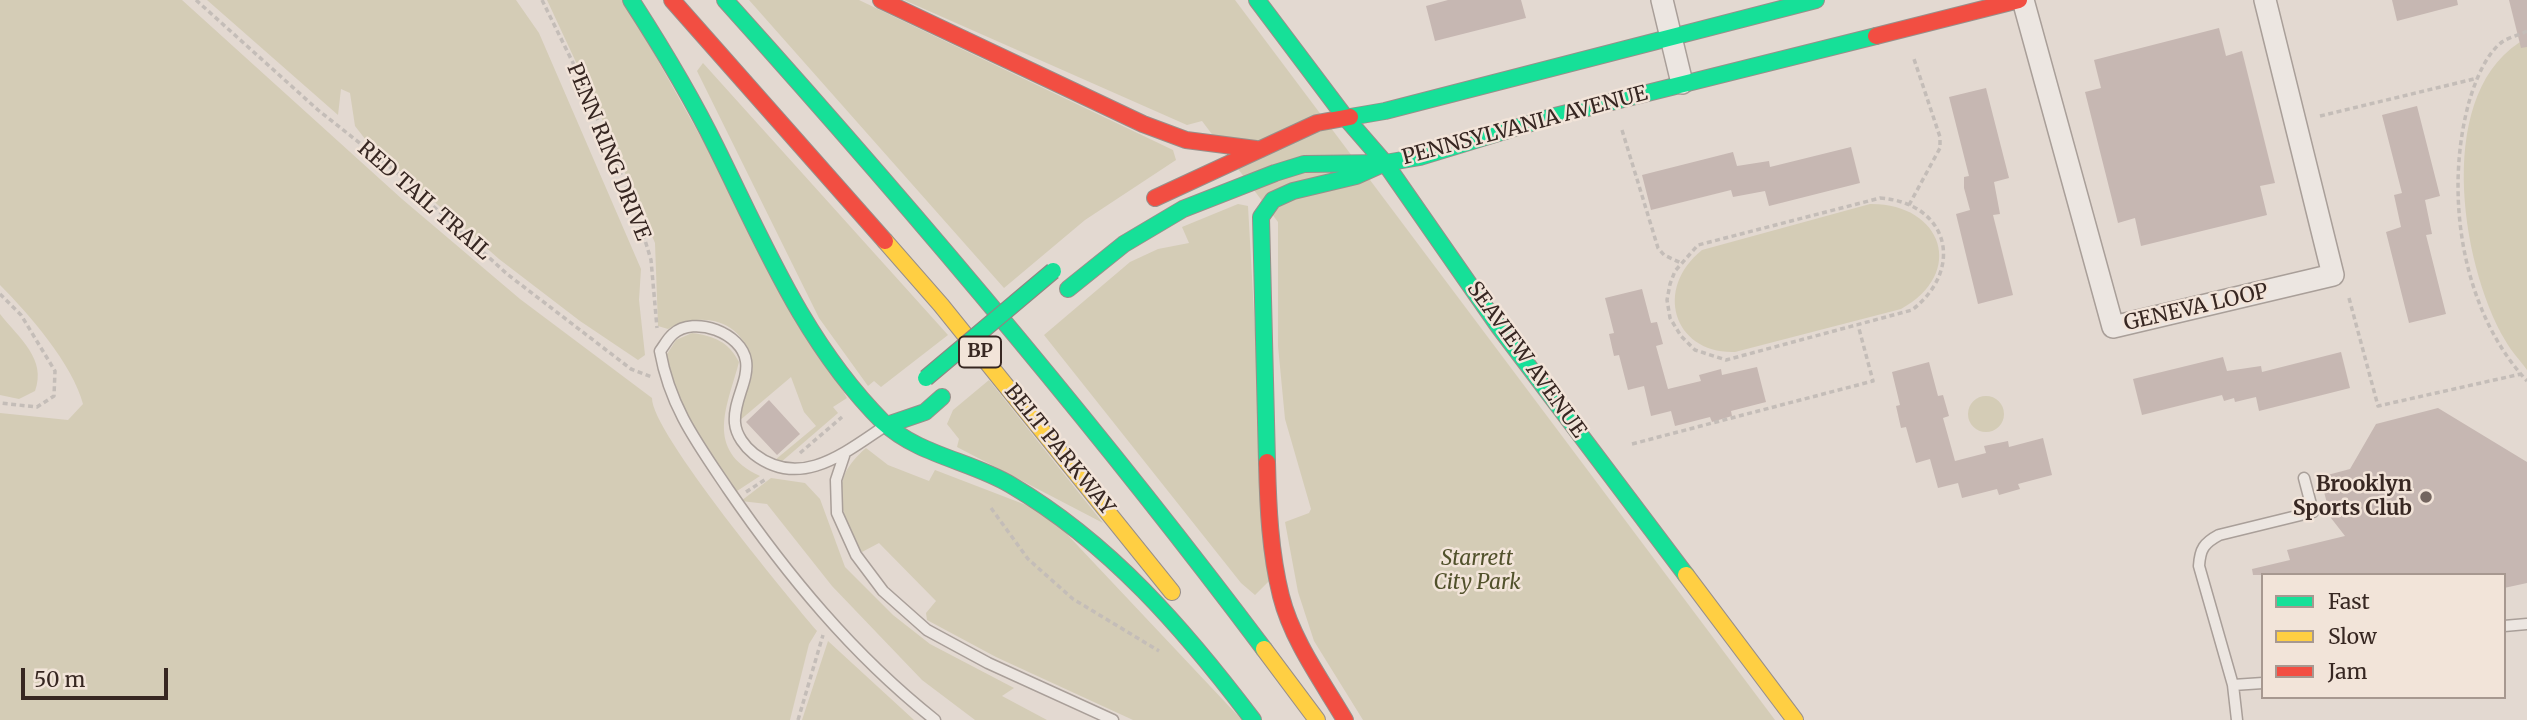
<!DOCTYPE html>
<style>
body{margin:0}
#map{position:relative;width:2527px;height:720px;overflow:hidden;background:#e3d9d1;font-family:Merriweather,serif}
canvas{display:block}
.legend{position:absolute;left:2261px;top:573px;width:245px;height:126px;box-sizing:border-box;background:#f2e4d9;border:2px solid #a79890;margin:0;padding:9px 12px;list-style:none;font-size:21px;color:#372722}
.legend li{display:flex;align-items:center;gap:14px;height:35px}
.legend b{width:35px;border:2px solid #a79890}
.scale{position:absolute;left:21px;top:668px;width:147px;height:32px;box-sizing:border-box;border:4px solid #372722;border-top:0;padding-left:9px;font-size:21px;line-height:24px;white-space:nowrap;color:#372722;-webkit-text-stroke:5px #f2e4d9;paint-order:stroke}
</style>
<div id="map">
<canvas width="2527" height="720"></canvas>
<ul class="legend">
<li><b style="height:9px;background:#16e098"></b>Fast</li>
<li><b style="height:9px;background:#ffcf43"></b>Slow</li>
<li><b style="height:9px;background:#f24e42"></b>Jam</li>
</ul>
<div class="scale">50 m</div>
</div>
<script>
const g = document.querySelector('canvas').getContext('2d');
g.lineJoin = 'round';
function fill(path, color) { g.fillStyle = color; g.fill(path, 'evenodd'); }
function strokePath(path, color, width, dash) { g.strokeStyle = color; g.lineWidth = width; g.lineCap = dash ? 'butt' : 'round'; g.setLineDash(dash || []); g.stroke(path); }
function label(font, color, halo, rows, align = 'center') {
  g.font = font + ' Merriweather,serif'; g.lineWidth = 5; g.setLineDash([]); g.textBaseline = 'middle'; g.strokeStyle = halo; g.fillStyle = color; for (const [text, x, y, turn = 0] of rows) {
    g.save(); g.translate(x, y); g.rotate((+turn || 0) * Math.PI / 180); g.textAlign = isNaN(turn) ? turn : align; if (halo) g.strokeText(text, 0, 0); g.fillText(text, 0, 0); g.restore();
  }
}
fill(new Path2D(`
 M 0,0 L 182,0 L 402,199 L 520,299 L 652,398 C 651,432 789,598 817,631 L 809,644 L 790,720 L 0,720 L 0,413 L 68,420 L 83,404 C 73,365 29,314 0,285 Z
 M 207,0 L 516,0 L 539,33 L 641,269 L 639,300 L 645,355 L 638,360 L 580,321 L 499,259 L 369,144 L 355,126 L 350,93 L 341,89 L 338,115 Z
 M 547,0 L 624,0 L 847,398 L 833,407 L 838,413 L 780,463 L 775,460 L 816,426 L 804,412 L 791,377 L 739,421 C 738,401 755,384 752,364 C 744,320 703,310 668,329 L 658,326 L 655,243 L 596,105 Z
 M 749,0 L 859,0 L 1173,150 L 1176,160 L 1085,220 L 1004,288 Z
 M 904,0 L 1235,0 L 1775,720 L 1363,720 L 1314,641 L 1298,592 L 1285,522 L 1309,513 L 1311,509 L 1285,419 L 1278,346 L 1278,222 L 1202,121 L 1187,125 Z
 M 2527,38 L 2527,370 C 2520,360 2511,351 2505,340 C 2460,263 2433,88 2527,38 Z
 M 703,63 L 948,335 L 881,387 L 874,381 L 868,386 L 819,318 L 697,71 Z
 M 1238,204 L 1248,206 L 1269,581 L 1255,595 L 1241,583 L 1044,335 L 1130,262 L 1158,249 L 1189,243 L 1182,227 Z
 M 1870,204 C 1942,203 1967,273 1901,309 L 1735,352 C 1674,354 1653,289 1702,250 Z
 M 0,314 C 19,338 47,359 35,391 L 19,399 L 0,395 Z
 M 692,333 C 714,336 729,342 739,362 C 727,407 704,450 760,476 L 737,491 C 699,455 683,407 664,359 L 676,340 Z
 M 989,380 L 1103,523 L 957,447 L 959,439 L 947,424 L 953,410 Z
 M1968 414a18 18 0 1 1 36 0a18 18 0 1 1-36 0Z
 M 866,448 L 888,465 L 929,481 L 935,470 L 1047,513 L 1242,720 L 1133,720 L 996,657 L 927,620 L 926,613 L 936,601 L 879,543 L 862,552 L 858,549 C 841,509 827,481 866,448 Z
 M 771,478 L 805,483 L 820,499 L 845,567 L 893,615 L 930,644 L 1014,688 L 1002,696 L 1047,720 L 975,720 L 922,680 L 832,586 L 767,504 L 741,501 Z
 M 828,641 L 914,720 L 802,720 Z`), '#d4ccb6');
fill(new Path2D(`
 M 1448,0 L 1521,0 L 1526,18 L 1435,41 L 1426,6 Z
 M 2392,0 L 2457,0 L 2458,5 L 2397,21 Z
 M 2509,0 L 2527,0 L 2527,47 L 2521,48 Z
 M 2219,28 L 2226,56 L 2242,51 L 2275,183 L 2260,186 L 2267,215 L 2141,246 L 2135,218 L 2118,223 L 2085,92 L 2101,88 L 2094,60 Z
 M 1986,88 L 2009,178 L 1994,182 L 2000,214 L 1993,215 L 2013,295 L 1978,304 L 1956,214 L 1970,210 L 1964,188 L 1964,177 L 1969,176 L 1949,97 Z
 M 2417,106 L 2440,196 L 2425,200 L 2432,234 L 2426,235 L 2446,314 L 2409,323 L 2386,232 L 2401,227 L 2394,195 L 2402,193 L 2382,115 Z
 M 1851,147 L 1860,183 L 1769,206 L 1765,191 L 1733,197 L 1731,190 L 1651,210 L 1642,175 L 1733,152 L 1737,166 L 1769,161 L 1770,167 Z
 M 1642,289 L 1651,323 L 1657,322 L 1663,344 L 1656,346 L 1668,389 L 1701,381 L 1699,375 L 1721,369 L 1722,375 L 1757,367 L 1766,402 L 1731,411 L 1732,416 L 1712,422 L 1710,417 L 1675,426 L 1671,411 L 1651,416 L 1644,386 L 1628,390 L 1619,355 L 1614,356 L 1609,334 L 1614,333 L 1605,298 Z
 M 2341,352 L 2350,388 L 2259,411 L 2256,397 L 2235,402 L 2234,398 L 2224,401 L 2222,395 L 2142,415 L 2133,379 L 2223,357 L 2227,371 L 2261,366 L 2262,372 Z
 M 1929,362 L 1938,396 L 1943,395 L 1949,416 L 1943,418 L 1955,461 L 1986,453 L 1984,446 L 2008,441 L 2009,447 L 2043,438 L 2052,475 L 2018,484 L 2020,489 L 1999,495 L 1997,489 L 1962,498 L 1958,483 L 1938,488 L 1930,459 L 1916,463 L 1906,427 L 1901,428 L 1896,406 L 1900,405 L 1892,372 Z
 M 769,400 L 800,434 L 777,455 L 746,422 Z
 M 2438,408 L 2527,462 L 2527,583 L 2504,588 L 2504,575 L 2253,575 L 2252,569 L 2290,560 L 2287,550 L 2345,536 L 2331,518 L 2320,477 L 2350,469 L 2376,424 Z`), '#c6b7b2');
const lane = new Path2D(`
 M 882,428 C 842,455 799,489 754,454 C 745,447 736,435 735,423 C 733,401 749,381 746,361 C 742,333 694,315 673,334 C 668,338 664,346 660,351 C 670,407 697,443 728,489 C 787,575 853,655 935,720
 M 844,456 L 836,480 L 837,513 L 856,555 L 883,591 L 927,630 L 988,663 L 1113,720
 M 2504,626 L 2527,624
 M 2233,685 L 2263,683
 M 2237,720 L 2233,685 L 2199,566 C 2200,549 2204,543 2219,535 L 2313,512 L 2304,478`);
const street = new Path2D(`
 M 1662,0 L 1682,83
 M 2023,0 L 2113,327 L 2333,275 L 2265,0`);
const fast = new Path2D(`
 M 631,0 C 662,48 691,96 716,147 C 764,244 805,344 883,422 C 918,455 971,461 1011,485 C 1110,543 1185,630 1253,720
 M 725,0 C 913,209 1095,424 1264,649
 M 1257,0 L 1345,117 L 1385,163 L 1499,327 L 1686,575
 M 1350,117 L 1385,111 L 1816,0
 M 1068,289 L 1124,244 L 1183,209 L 1275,173 L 1304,164 L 1385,163 L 1420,157 L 1551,117 L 1876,36
 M 887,425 L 925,412 L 942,397
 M 1267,462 L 1261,217 L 1273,200 L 1293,191 L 1356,176 L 1385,163`);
const slow = new Path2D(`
 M 885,241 L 941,305 L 1172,592
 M 1686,575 L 1795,720
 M 1264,649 L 1317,720`);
const jam = new Path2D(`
 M 672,0 L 885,241
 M 881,0 L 1143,124 L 1186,140 L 1256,149
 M 1876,36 L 2019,0
 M 1155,198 L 1317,123 L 1350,117
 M 1267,462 C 1268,506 1270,552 1281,596 C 1292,640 1322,681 1345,720`);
strokePath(lane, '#a99f99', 13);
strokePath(street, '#a99f99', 24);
strokePath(fast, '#988f8a', 18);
strokePath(slow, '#988f8a', 18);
strokePath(jam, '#988f8a', 18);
strokePath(new Path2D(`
 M 196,0 L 318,110 L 395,171 L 507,274 L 631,369 L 652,377
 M 542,0 L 574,65 L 635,207 L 651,260 L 657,328
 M 2527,31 C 2520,35 2509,37 2502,42 C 2485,55 2475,82 2469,102 C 2444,193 2461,310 2527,381
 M 2320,116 L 2478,78
 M 1622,130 L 1658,248 L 1664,255 L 1681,263
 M 1880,198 C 1949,203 1965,269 1912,310 L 1726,360 L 1695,350 L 1681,336 L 1670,318 L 1667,300 L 1670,284 L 1675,271 L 1698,245 Z
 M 1909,205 L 1940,148 L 1940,137 L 1913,56
 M 0,294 L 21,315 L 55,371 L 54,396 L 37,407 L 0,403
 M 2349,298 L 2378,406 L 2521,374
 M 1632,444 L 1873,381 L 1858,325
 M 800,453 L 842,417
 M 746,492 L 766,479
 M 991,508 L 1028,559 L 1073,599 L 1159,651
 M 798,720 L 823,635`), '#c4bdb8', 3.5, [5, 3.5]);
strokePath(lane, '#ece6e1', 10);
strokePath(street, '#ece6e1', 21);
strokePath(fast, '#16e098', 16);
strokePath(slow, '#ffcf43', 16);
strokePath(jam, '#f24e42', 16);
const fastBridge = new Path2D(`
 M 926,378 L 1053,271`);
strokePath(fastBridge, '#8e8580', 18, []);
strokePath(fastBridge, '#16e098', 16);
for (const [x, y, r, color] of [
 [2426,497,7,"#73655f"]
]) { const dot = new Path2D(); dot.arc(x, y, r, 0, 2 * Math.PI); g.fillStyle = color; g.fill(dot); strokePath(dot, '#f2e4d9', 2.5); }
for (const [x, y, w] of [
 [980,352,42]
]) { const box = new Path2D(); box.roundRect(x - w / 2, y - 15.5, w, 31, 5); g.fillStyle = '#f2e4d9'; g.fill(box); strokePath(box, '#372722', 2); }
label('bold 19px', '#372722', null, [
 ["BP",980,352]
]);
label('21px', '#372722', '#f2e4d9', [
 ["PENNSYLVANIA AVENUE",1525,126,-15],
 ["PENN RING DRIVE",608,152,68],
 ["RED TAIL TRAIL",424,201,41],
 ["GENEVA LOOP",2196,308,-13],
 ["SEAVIEW AVENUE",1526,360,54],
 ["BELT PARKWAY",1059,450,51]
]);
label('bold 21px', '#372722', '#f2e4d9', [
 ["Brooklyn",2412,485],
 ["Sports Club",2412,509]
], 'right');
label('italic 21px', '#51512b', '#f2e4d9', [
 ["Starrett",1477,559],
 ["City Park",1477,583]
]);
</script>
